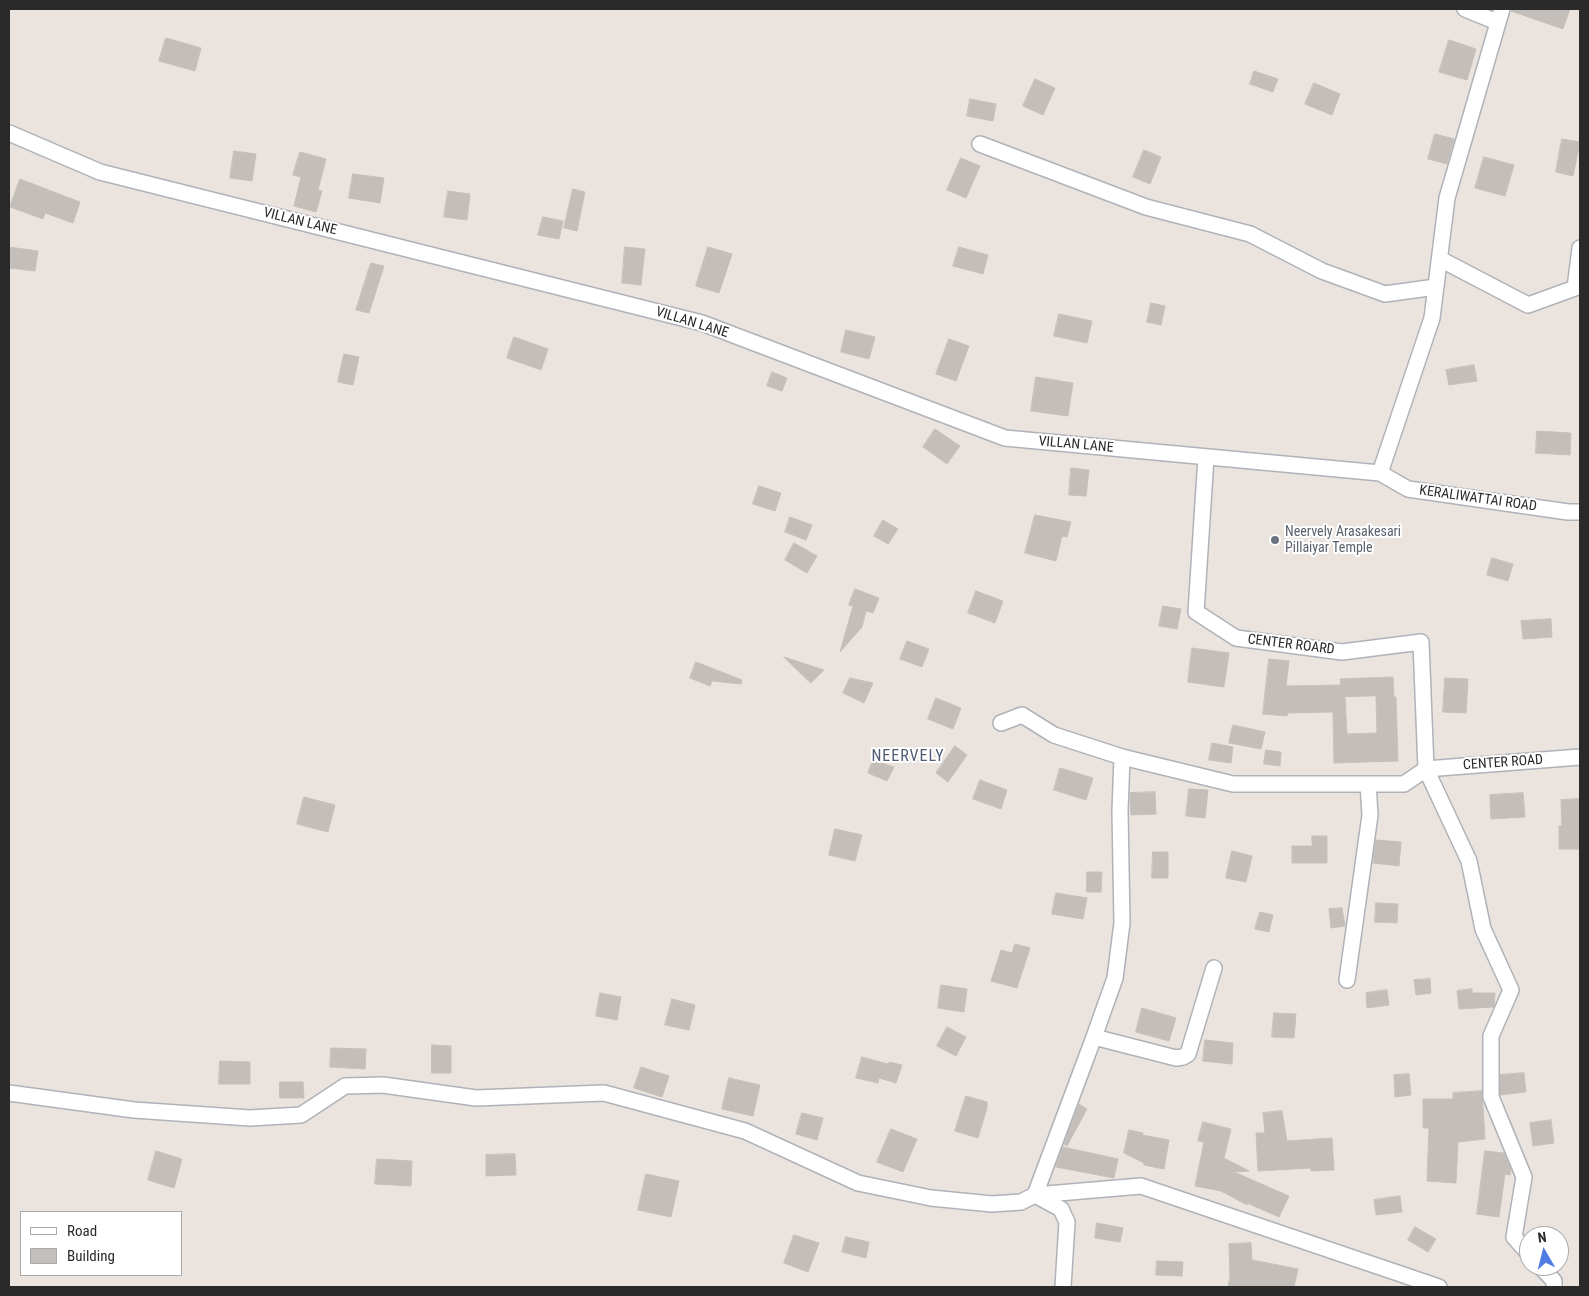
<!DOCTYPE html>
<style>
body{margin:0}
#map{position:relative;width:1589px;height:1296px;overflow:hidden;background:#ebe4de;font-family:"Roboto Condensed",sans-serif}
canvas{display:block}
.frame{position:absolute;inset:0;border:10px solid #2a2a2a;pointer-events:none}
.legend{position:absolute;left:20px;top:1211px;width:162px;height:65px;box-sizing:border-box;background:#fff;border:1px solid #aaa;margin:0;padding:6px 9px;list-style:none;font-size:15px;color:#2a2a2a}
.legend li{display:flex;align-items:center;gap:10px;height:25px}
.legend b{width:25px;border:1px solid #aaa}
.north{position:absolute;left:1519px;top:1226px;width:50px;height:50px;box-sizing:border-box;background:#fff;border:1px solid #aaa;border-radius:50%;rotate:352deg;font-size:14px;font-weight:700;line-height:20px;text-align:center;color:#2a2a2a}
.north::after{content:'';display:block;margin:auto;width:18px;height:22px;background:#507ce6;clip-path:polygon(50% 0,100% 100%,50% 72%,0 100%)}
</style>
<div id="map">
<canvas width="1589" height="1296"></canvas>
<div class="frame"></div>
<ul class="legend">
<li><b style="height:6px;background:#fff"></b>Road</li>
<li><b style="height:14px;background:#c3beba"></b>Building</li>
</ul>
<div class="north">N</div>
</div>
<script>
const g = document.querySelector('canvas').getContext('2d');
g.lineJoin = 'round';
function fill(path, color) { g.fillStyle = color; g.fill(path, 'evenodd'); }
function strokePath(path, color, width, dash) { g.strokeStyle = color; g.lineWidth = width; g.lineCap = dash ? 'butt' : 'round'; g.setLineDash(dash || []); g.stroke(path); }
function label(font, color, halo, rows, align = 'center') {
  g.font = font + ' "Roboto Condensed",sans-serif'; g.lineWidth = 4; g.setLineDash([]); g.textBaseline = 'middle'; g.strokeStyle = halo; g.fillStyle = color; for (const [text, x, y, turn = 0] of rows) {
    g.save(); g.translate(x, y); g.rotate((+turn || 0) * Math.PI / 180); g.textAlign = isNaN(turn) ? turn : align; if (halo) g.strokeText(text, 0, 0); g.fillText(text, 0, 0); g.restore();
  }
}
const building = new Path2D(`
 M 1511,9 L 1570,9 L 1563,29 L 1511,11 Z
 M 166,38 L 201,48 L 195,71 L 159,61 Z
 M 1449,40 L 1476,49 L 1467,80 L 1439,72 Z
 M 1254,71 L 1278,79 L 1273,92 L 1250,84 Z
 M 1035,79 L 1055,88 L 1043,115 L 1023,106 Z
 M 1314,83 L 1340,94 L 1332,115 L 1305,104 Z
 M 970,99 L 996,104 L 993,121 L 967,116 Z
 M 1435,134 L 1454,139 L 1447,164 L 1428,159 Z
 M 1562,139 L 1580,142 L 1573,176 L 1556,172 Z
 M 1144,150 L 1161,157 L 1150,184 L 1133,177 Z
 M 234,151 L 256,154 L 252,181 L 230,178 Z
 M 300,152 L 326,159 L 318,190 L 322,191 L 316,212 L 294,206 L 301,177 L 293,175 Z
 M 1484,157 L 1514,165 L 1505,196 L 1475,188 Z
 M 961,158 L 980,166 L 966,198 L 947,190 Z
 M 353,174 L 384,178 L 380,203 L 349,198 Z
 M 20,179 L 80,202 L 73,223 L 45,213 L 43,219 L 10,207 Z
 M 573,189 L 585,192 L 577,231 L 564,228 Z
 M 448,191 L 470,194 L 467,220 L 444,217 Z
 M 543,217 L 563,221 L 559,239 L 538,235 Z
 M 9,247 L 38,251 L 35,271 L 9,268 Z
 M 625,247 L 645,249 L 641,285 L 622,283 Z
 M 708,247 L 732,254 L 719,293 L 696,286 Z
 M 959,247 L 988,255 L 983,274 L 953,266 Z
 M 371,263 L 384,266 L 369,313 L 356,310 Z
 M 1151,303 L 1165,306 L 1161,325 L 1147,322 Z
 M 1059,314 L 1092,321 L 1087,343 L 1054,336 Z
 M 846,330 L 875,337 L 869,359 L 841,352 Z
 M 514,337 L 548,349 L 541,370 L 507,358 Z
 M 949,339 L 969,346 L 956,381 L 936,374 Z
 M 344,354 L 359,357 L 353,385 L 338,382 Z
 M 1474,365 L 1477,381 L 1449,385 L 1446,370 Z
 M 772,372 L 787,378 L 782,391 L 767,386 Z
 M 1036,377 L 1073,383 L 1068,416 L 1031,411 Z
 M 935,429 L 960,446 L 947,464 L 923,447 Z
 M 1537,431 L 1571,433 L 1570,455 L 1536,453 Z
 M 1071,468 L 1089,470 L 1086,496 L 1069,495 Z
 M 759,486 L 781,493 L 775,511 L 753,504 Z
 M 1035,515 L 1071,522 L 1067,537 L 1062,536 L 1056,561 L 1025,553 Z
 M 790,517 L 812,525 L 806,540 L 785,532 Z
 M 883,520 L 898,529 L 888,544 L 874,536 Z
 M 794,543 L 817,556 L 807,573 L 785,560 Z
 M 1492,558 L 1513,564 L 1508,581 L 1487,575 Z
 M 855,589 L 879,598 L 873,613 L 866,611 L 862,627 L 840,652 L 853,606 L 849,605 Z
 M 976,591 L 1003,601 L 995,623 L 968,613 Z
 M 1163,606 L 1181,609 L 1177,629 L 1159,626 Z
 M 1551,619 L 1552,637 L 1523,639 L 1521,621 Z
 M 907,641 L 929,649 L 922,667 L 900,659 Z
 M 1192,648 L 1229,653 L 1224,687 L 1188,682 Z
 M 784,657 L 824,670 L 811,683 Z
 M 1269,659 L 1289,661 L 1286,686 L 1341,685 L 1340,679 L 1393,677 L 1394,697 L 1396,697 L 1398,761 L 1334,763 L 1333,712 L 1288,713 L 1287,716 L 1263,714 ZM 1376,696 L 1377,733 L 1347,734 L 1345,697 Z
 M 696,662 L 742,680 L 741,684 L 712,681 L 710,686 L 690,678 Z
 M 850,678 L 873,683 L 864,703 L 843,693 Z
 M 1445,678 L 1468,679 L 1466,713 L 1443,712 Z
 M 936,698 L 961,708 L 953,729 L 928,719 Z
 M 1233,725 L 1265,732 L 1261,749 L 1229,743 Z
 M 1212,743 L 1233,747 L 1231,763 L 1209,760 Z
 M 955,746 L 967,755 L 948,782 L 936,773 Z
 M 1266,750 L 1281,752 L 1280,766 L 1264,764 Z
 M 873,760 L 894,767 L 887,781 L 868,773 Z
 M 1060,768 L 1093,778 L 1086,800 L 1054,790 Z
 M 980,780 L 1007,790 L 1001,809 L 973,799 Z
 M 1189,789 L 1208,790 L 1205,818 L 1186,816 Z
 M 1155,792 L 1156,814 L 1131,815 L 1130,793 Z
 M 1523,793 L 1525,817 L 1491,819 L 1490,795 Z
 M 304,797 L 335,805 L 328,832 L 297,824 Z
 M 1580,799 L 1580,849 L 1559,849 L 1559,826 L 1562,826 L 1561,800 Z
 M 835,829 L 862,835 L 855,861 L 829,855 Z
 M 1312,836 L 1327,836 L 1327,863 L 1292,863 L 1292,846 L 1312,846 Z
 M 1376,840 L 1401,842 L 1399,866 L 1373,863 Z
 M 1232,851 L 1252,856 L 1246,882 L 1226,878 Z
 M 1153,852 L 1168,852 L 1168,878 L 1152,878 Z
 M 1087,872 L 1102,872 L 1101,892 L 1087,892 Z
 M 1056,893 L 1087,898 L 1083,919 L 1052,914 Z
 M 1376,903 L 1398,904 L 1397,923 L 1375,922 Z
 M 1342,908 L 1345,926 L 1331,928 L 1329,909 Z
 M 1260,912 L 1273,915 L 1269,932 L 1255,929 Z
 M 1015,944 L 1030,948 L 1017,988 L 991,981 L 1001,950 L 1012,953 Z
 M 1430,979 L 1431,993 L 1416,995 L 1414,980 Z
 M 941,985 L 967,989 L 964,1012 L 938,1008 Z
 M 1472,989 L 1472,993 L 1495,993 L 1494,1007 L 1459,1009 L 1457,991 Z
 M 1387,990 L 1389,1005 L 1367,1008 L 1366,993 Z
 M 600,993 L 621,997 L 617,1020 L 596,1016 Z
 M 672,999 L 695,1005 L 689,1030 L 665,1025 Z
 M 1142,1008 L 1176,1018 L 1169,1041 L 1136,1032 Z
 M 1274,1013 L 1296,1014 L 1294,1038 L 1272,1037 Z
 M 947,1027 L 966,1037 L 956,1056 L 937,1046 Z
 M 1205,1040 L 1233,1043 L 1232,1064 L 1203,1061 Z
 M 432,1045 L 451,1046 L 451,1073 L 432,1073 Z
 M 331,1048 L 366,1049 L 365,1069 L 330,1067 Z
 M 862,1057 L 888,1064 L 889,1062 L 902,1065 L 896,1083 L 879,1078 L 878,1083 L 856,1078 Z
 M 220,1061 L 250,1062 L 250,1084 L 219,1084 Z
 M 641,1067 L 669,1076 L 662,1097 L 634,1088 Z
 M 1524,1073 L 1526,1092 L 1500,1095 L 1500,1075 Z
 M 1409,1074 L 1411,1095 L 1395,1097 L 1394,1075 Z
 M 729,1078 L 760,1085 L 753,1116 L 722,1109 Z
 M 280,1082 L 303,1082 L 304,1098 L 280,1098 Z
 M 1482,1091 L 1485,1139 L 1458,1142 L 1456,1183 L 1427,1181 L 1429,1128 L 1423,1128 L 1423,1099 L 1453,1099 L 1453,1093 Z
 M 966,1096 L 987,1102 L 987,1108 L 978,1138 L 955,1131 Z
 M 1079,1104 L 1087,1109 L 1067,1146 L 1064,1144 Z
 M 1282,1111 L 1287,1141 L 1332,1138 L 1334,1170 L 1311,1171 L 1311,1168 L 1258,1171 L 1256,1133 L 1265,1133 L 1263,1113 Z
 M 802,1113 L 823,1118 L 817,1140 L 796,1134 Z
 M 1551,1120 L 1554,1143 L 1533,1146 L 1530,1123 Z
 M 1203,1122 L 1231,1129 L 1224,1158 L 1249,1171 L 1234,1172 L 1289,1196 L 1279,1217 L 1247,1203 L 1247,1205 L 1221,1191 L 1195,1186 L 1204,1142 L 1198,1141 Z
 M 891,1129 L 917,1139 L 903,1172 L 877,1162 Z
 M 1129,1130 L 1143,1133 L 1142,1135 L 1169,1140 L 1164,1169 L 1144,1165 L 1144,1163 L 1124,1153 Z
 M 1063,1147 L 1118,1159 L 1114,1178 L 1056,1167 Z
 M 156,1151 L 182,1159 L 174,1188 L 148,1180 Z
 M 1485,1151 L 1504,1153 L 1511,1170 L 1510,1175 L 1505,1174 L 1499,1217 L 1477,1214 Z
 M 515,1154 L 516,1175 L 486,1176 L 486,1155 Z
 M 377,1159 L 412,1161 L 411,1186 L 375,1184 Z
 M 646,1174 L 679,1181 L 671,1217 L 638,1210 Z
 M 1400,1196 L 1402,1212 L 1376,1215 L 1374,1200 Z
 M 1097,1223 L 1123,1228 L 1120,1242 L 1095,1238 Z
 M 1415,1227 L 1436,1239 L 1428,1252 L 1408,1240 Z
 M 794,1235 L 819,1243 L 808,1272 L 784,1263 Z
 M 846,1237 L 869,1242 L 866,1258 L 842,1252 Z
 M 1251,1243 L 1252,1260 L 1298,1269 L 1294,1287 L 1228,1287 L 1230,1277 L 1229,1244 Z
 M 1157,1261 L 1183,1262 L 1182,1276 L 1156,1275 Z`);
fill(building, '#c3beba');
strokePath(building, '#c6c0b8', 1);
const street = new Path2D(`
 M 1465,9 L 1497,22
 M 9,133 L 100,172 L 702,323 L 1005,438 L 1380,473 L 1408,489 L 1568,512 L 1580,512
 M 980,144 L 1146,207 L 1250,234 L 1322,271 L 1385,294 L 1436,287
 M 1440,259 L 1528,305 L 1575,288 L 1580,248
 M 1206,457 L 1196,612 L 1236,638 L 1342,652 L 1421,642 L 1426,769 L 1469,861 L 1483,929 L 1511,990 L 1491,1036 L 1491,1097 L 1524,1177 L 1514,1237 L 1529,1254
 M 1380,473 L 1432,318 L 1447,198 L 1502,9
 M 1001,723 L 1022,715 L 1054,735 L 1122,757
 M 1347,980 L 1370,815 L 1368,784
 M 1094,1037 L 1115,978 L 1122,923 L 1120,811 L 1122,757 L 1233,784 L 1404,784 L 1426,769 L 1580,757
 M 9,1093 L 134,1110 L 250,1118 L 301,1115 L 345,1086 L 383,1085 L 476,1098 L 604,1093 L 745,1131 L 858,1183 L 931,1198 L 992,1204 L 1021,1202 L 1035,1195 L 1141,1186 L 1439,1287
 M 1035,1195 L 1094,1037 L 1176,1058 L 1183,1057 L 1188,1054 L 1214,968
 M 1035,1195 L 1061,1209 L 1067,1222 L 1063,1287
 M 1540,1266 L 1554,1281 L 1554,1287`);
strokePath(street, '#afb2b9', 18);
strokePath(street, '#fff', 15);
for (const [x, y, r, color] of [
 [1275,540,5,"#6b7280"]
]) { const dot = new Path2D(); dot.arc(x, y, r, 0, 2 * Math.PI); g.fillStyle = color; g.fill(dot); strokePath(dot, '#fff', 2); }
label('14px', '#2a2a2a', '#fff', [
 ["VILLAN LANE",300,222,14],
 ["VILLAN LANE",692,323,17],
 ["VILLAN LANE",1076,445,5],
 ["KERALIWATTAI ROAD",1478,499,8],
 ["CENTER ROARD",1291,645,7],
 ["CENTER ROAD",1503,763,-4]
]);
label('14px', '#5b616d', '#fff', [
 ["Neervely Arasakesari",1285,532],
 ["Pillaiyar Temple",1285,548]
], 'left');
g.letterSpacing = '1px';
label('16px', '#505b76', '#fff', [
 ["NEERVELY",908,757]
]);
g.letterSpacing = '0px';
</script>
